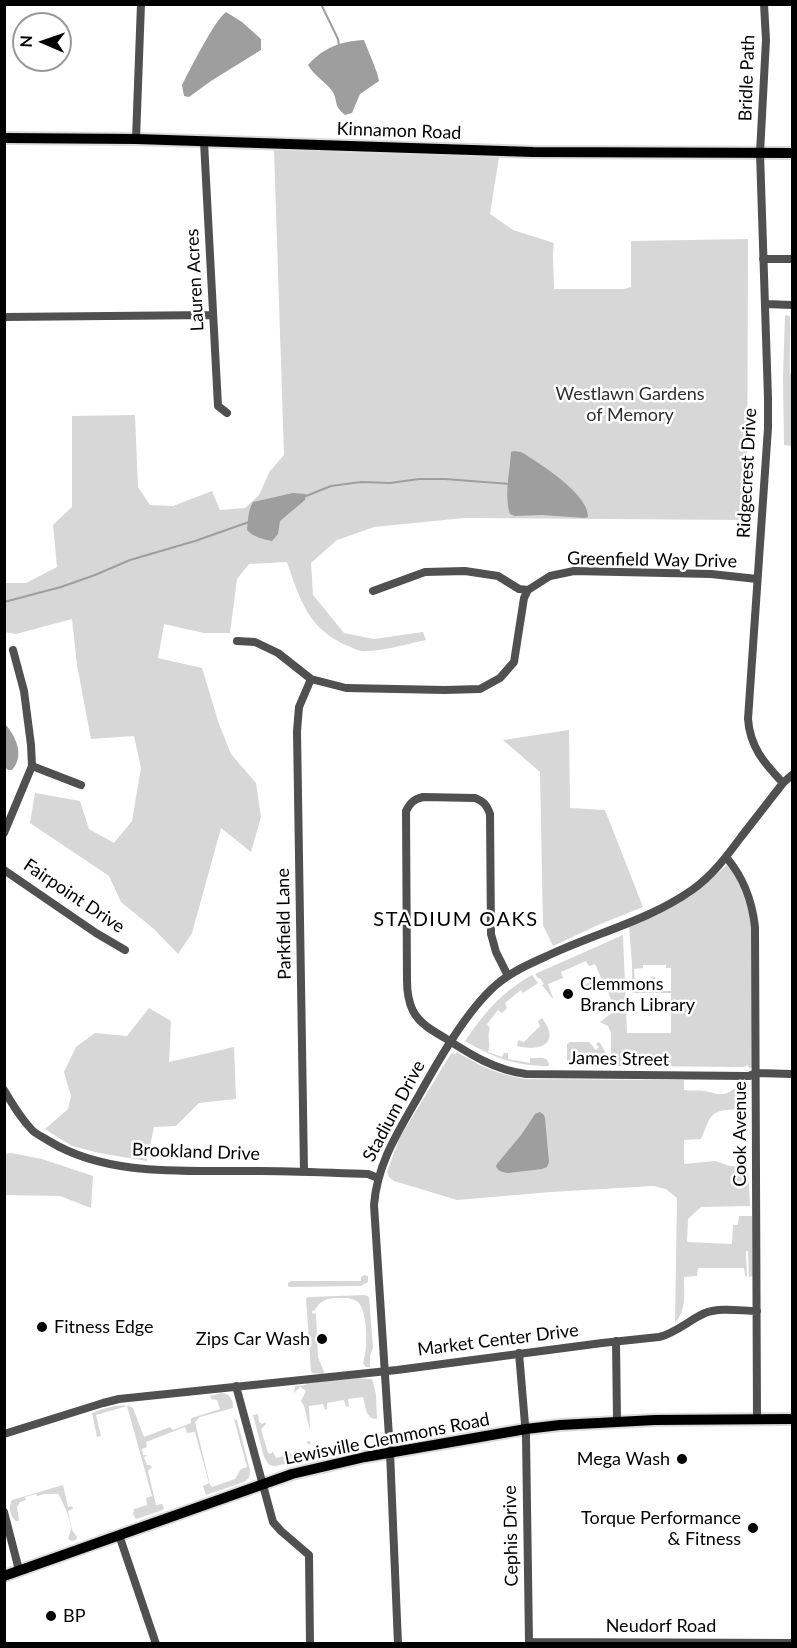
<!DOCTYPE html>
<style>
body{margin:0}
#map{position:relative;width:797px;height:1648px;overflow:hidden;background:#fff;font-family:Lato,sans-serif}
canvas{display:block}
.frame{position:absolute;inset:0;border:6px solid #000;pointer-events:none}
.north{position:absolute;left:12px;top:12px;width:60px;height:60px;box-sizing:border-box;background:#fff;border:2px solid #999;border-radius:50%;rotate:272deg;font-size:16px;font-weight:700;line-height:24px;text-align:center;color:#000}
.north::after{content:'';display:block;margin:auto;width:21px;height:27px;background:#000;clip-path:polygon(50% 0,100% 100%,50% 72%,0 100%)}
</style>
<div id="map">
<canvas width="797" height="1648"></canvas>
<div class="frame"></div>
<div class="north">N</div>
</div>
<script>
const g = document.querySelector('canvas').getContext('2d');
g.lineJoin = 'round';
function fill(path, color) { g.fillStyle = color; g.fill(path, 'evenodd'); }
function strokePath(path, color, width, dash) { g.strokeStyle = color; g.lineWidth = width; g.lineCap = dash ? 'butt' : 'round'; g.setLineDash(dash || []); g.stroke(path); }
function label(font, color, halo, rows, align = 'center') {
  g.font = font + ' Lato,sans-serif'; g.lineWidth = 5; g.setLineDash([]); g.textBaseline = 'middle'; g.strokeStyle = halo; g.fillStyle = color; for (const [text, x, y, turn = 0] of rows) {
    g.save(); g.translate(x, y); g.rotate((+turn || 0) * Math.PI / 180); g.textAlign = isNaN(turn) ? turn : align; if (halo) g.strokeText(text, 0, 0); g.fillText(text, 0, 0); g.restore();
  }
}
fill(new Path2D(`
 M 274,150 L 499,157 L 490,214 L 513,230 L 554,243 L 553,254 L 554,289 L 624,289 L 631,287 L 631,241 L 748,239 L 747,520 L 464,518 L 374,527 L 337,540 L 311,563 L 313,595 L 344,633 L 374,639 L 423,632 L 426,640 C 406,644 385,651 366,651 C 360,652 353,648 348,646 C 308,629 300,600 287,562 L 249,564 L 237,579 L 230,633 L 204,633 L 164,624 L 158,658 L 202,668 L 219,724 L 231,754 L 256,783 L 261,817 L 251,852 L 221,828 L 192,933 L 178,954 L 154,929 L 121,902 L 109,876 L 30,823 L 35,793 L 80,801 L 89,829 L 114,843 L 132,821 L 141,768 L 134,736 L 91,739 L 77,665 L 72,619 L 16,634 L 5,632 L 4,583 L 26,583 L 57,567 L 53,525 L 72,507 L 72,416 L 135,415 L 138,487 L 150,505 L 173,506 L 212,491 L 220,510 L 245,508 L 259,495 L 270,471 L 284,455 Z
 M 785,315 L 790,316 C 791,335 789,354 790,373 L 792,376 L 792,446 L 784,445 L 783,377 Z
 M 569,730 L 570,808 L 605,810 L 643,907 L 598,925 L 553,946 L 543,925 L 540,772 L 503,740 Z
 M 728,864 L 730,866 L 746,896 L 751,918 L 753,1065 L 750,1069 L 747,1065 L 745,1067 L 611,1066 L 611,1033 L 608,1026 L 600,1022 L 613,1012 C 614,1003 608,989 601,983 L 593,983 L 580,989 L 579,987 L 601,978 L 595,964 L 589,966 L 586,961 L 561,972 L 563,978 L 548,984 L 553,998 L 552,998 L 542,985 L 544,984 L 540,978 L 538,978 L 535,974 L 623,935 L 627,1033 L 671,1033 L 671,993 L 632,993 L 632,964 L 629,927 L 691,896 ZM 643,965 L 666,965 L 666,968 L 671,968 L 671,991 L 655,991 L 655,977 L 651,977 L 650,985 L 635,984 L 634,969 L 643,968 Z
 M 532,975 L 538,983 L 523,993 L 521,990 L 505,1003 L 507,1008 L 502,1013 L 498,1010 L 487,1024 L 490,1028 C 486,1038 492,1043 488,1052 L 502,1057 L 504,1053 L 508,1053 L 508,1059 L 530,1063 L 530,1058 C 539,1058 549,1055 549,1066 C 516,1066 494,1058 465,1041 C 485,1012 502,992 532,975 Z
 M 149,1008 L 171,1021 L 169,1062 L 234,1047 L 236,1099 L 199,1103 L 176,1126 L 154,1127 L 147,1161 L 99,1153 L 72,1146 L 45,1129 L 68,1109 L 71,1096 L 64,1072 L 76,1047 L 95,1033 L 127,1036 Z
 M 542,1018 C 561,1043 541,1052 517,1046 L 518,1040 L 524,1042 L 540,1026 L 538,1021 Z
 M 570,1042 L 589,1042 L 596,1050 L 599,1047 L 596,1044 L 598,1042 L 600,1043 L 605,1052 L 604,1066 L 569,1066 L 567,1064 L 567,1044 Z
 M 455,1051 L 453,1054 L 454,1055 L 457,1052 C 479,1066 500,1075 525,1079 L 684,1080 L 684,1090 C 691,1091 698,1090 705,1091 C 722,1095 723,1097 739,1086 L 745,1091 L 745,1104 C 734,1113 720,1107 712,1116 C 707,1121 704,1133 701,1139 L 684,1140 L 684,1164 L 715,1161 L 730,1166 L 745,1167 L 748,1169 L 750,1206 L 701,1207 L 688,1219 L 687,1242 L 732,1244 L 733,1225 L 738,1225 L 739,1216 L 752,1216 L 753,1276 L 749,1277 L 748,1251 L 746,1251 L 747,1277 L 745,1275 L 744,1268 L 698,1268 L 697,1276 L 684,1277 C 684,1293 687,1309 675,1323 L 677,1198 L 666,1189 L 653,1186 L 551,1192 L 457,1200 L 394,1181 L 389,1177 L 387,1172 L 399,1139 L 450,1055 ZM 535,1114 L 545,1168 L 503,1172 L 521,1135 Z
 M 11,1153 L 42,1159 L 93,1176 L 91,1208 L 60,1196 L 5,1195 L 5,1154 Z
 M 364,1275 L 368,1276 L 368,1282 L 361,1286 L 290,1287 L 288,1286 L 288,1283 L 291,1281 L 361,1281 L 361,1277 Z
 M 365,1295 L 369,1297 L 373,1348 L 370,1355 L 370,1367 L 366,1367 L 363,1363 C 368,1351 368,1312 358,1302 C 352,1297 342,1298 335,1298 C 325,1299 320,1301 315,1310 L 312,1311 L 312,1313 L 316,1314 L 318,1357 L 324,1372 L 323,1374 L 312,1373 L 311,1371 L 306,1298 L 309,1297 Z
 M 357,1378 L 372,1379 L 376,1394 L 377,1419 C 365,1419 366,1406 363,1397 L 348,1399 L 349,1406 L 346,1407 L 344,1400 L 327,1403 L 327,1409 L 325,1410 L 323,1404 L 309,1406 L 310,1431 L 304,1406 L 301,1401 L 306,1391 L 300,1387 L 294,1393 L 295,1386 L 306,1385 L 306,1383 Z
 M 221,1393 C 230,1393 233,1400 233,1408 L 200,1417 L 195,1422 L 210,1485 L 212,1487 L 235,1479 L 241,1469 L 247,1467 L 234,1419 L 237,1420 L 250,1470 L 249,1478 L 244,1482 L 206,1495 L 203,1486 L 209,1483 L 195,1432 L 187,1433 L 185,1427 L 146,1442 L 147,1447 L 142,1449 L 143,1455 L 148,1455 L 144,1457 L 147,1465 L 150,1465 L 152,1467 L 148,1471 L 156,1505 L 162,1504 L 164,1508 L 163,1510 L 136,1519 L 133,1514 L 134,1509 L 147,1505 L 146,1498 L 152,1496 L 127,1406 L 96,1415 L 101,1436 L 97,1437 L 92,1413 C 103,1409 123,1401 133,1408 L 144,1437 L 170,1427 L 173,1430 L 191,1423 L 191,1419 L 192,1418 L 220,1409 L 217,1400 L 211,1399 L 210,1396 Z
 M 258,1414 L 259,1422 L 262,1424 L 266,1422 L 266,1424 L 261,1429 L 268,1453 L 270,1454 L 273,1452 L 276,1458 L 306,1450 L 309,1448 L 309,1452 L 311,1452 L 311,1446 L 306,1442 L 310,1441 L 311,1449 L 318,1453 L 320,1457 L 275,1466 L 269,1465 L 264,1457 L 253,1415 Z
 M 63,1485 L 68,1507 L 72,1506 L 73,1509 L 68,1511 L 72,1530 L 77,1537 L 76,1540 L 72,1541 L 68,1539 C 69,1536 70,1532 71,1529 C 71,1520 63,1501 58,1494 L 45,1494 L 37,1496 L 36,1494 L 25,1497 L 26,1500 L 20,1502 L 17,1507 L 19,1521 L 16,1521 C 10,1517 8,1506 12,1500 Z`), '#d7d7d7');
fill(new Path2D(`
 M 226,12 L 242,22 L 261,39 L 261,50 L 211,81 L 189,97 L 184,96 L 182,85 L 185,79 C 193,64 215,20 226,12 Z
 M 364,40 C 368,51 378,72 379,81 L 360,94 L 352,113 L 345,115 C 334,105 338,105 334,94 C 330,85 314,76 308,65 C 323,48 341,41 364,40 Z
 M 514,451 L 521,452 C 539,463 589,494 588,517 L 585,518 L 542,515 L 515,516 L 510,514 C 504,495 510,471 511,452 Z
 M 293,493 L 306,494 L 305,500 L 280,521 L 278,534 L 272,541 C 262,539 254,537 247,530 C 248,521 248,510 253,502 Z
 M 5,724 C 16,736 25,756 12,770 L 8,770 L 5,767 Z
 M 540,1112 L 544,1115 L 545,1118 L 549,1162 L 547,1167 L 542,1169 L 508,1173 C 503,1172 498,1172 496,1166 L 497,1164 L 521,1135 L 535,1114 Z`), '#9e9e9e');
strokePath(new Path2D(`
 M 321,4 L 338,39 L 339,46
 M 306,496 L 331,486 L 361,482 L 390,483 L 419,479 L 445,479 L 510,484
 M 4,602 L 61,587 L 95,575 L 130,560 L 195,541 L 249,522`), '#9e9e9e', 2);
const major = new Path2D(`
 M 4,138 L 136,139 L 533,152 L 792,153
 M 4,1576 L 292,1474 L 365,1457 L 526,1429 L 560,1425 L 655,1420 L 792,1419`);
strokePath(major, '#dbdbdb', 14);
strokePath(new Path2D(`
 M 764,4 L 766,40 L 760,153 L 768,398 L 768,428 L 748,719 C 750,747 764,763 783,783
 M 136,139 L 141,4
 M 204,142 L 218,406 L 227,413
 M 763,259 L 792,259
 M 765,304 L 792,305
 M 4,317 L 213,315
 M 373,591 L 425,572 L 465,571 L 498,576 L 519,589 L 528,590
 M 237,641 L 255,642 L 278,653 L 311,679 L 346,688 L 445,690 L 480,689 L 500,678 L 514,662 L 524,598 L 528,590 L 550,576 L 574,571 L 711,574 L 757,579
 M 32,766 L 81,785
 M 4,833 L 32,766 L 31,745 L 24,691 L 13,650
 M 726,857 C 744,878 752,900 755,927 C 756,1091 756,1255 757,1419
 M 4,870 L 96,933 L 125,950
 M 508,976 L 496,952 L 491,934 L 490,814 C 487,805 483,801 475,798 L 423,797 C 414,799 410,803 406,811 L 407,980 C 407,991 408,1001 413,1011 C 420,1024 433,1031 445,1038 C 471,1055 495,1070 526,1074 L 749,1076 L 756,1073 L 792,1074
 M 4,1090 C 13,1105 21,1119 33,1131 C 38,1135 44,1138 49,1141 C 109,1178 191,1170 259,1171 C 295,1171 332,1173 368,1174 L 378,1178
 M 304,1171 L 297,731 L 299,707 L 311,679
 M 616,1341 L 617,1421
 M 519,1353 L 526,1436 L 529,1642 L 792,1643
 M 236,1386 L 273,1522 L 281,1531 L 309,1555 L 310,1644
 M 4,1434 L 103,1403 L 119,1399 L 397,1370 L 602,1343 L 659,1337 C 676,1333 689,1320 705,1313 C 721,1307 741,1311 757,1311
 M 4,1512 L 19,1570
 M 119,1535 L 156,1644
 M 398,1644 L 390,1452 L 374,1205 C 377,1164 398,1132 418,1097 C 437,1063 466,1011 496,985 C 511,972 529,964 547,956 C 595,933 648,921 692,890 C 712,876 727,856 741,837 C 755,819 769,801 783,783 L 792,775`), '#505050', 8);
strokePath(major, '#000', 10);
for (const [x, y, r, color] of [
 [568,994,6,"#000"],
 [42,1327,6,"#000"],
 [322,1339,6,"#000"],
 [682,1459,6,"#000"],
 [753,1528,6,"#000"],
 [51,1616,6,"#000"]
]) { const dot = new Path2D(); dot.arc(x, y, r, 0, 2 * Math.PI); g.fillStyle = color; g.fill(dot); strokePath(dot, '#fff', 2); }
label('18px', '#000', '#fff', [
 ["Bridle Path",747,78,-88],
 ["Kinnamon Road",399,131,2],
 ["Lauren Acres",195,280,-93],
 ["Ridgecrest Drive",747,473,-87],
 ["Greenfield Way Drive",652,560,1],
 ["Fairpoint Drive",74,896,34],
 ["Parkfield Lane",284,924,-91],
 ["James Street",619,1059,1],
 ["Stadium Drive",394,1111,-62],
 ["Cook Avenue",740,1134,-90],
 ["Brookland Drive",196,1152,2],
 ["Market Center Drive",498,1340,-7],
 ["Lewisville Clemmons Road",387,1439,-11],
 ["Cephis Drive",511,1536,-91],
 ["Neudorf Road",661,1626]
]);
label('18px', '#2e2e2e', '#fff', [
 ["Westlawn Gardens",630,394],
 ["of Memory",630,415]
]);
label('18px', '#000', '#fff', [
 ["Clemmons",580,984],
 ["Branch Library",580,1005],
 ["Fitness Edge",54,1327],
 ["Zips Car Wash",310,1339,"right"],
 ["Mega Wash",670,1459,"right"],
 ["Torque Performance",741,1518,"right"],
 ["& Fitness",741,1539,"right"],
 ["BP",63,1616]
], 'left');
g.letterSpacing = '1.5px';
label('20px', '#000', '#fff', [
 ["STADIUM OAKS",456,920]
]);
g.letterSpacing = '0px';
</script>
